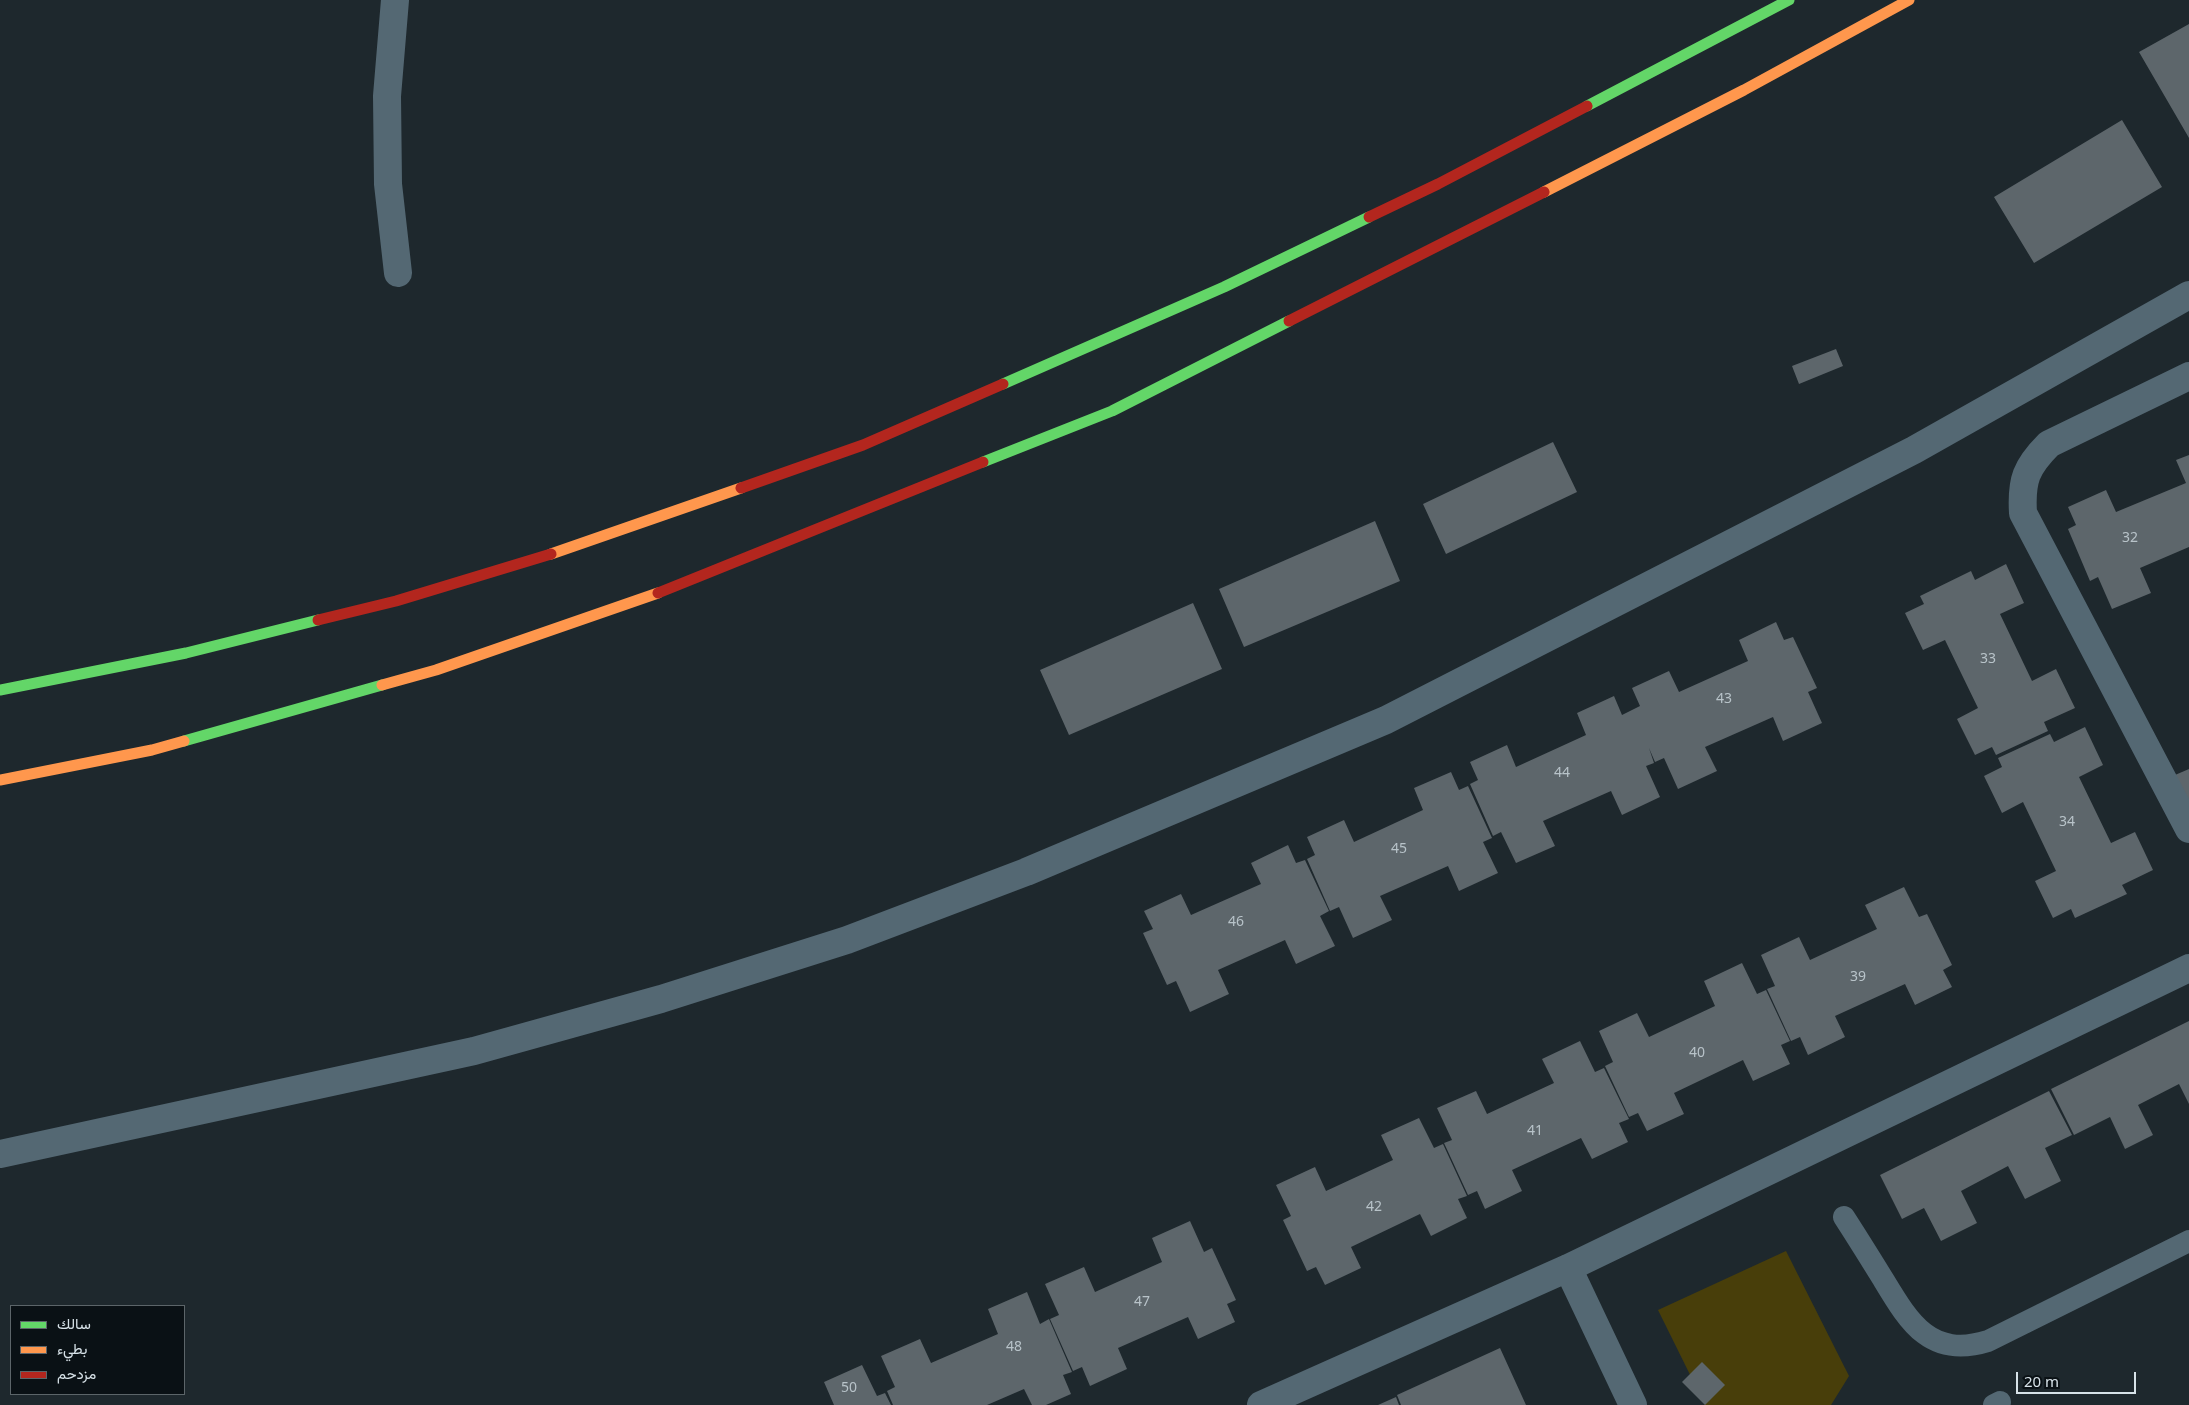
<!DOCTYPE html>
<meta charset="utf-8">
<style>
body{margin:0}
#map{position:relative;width:2189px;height:1405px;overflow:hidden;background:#1e282d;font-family:"Noto Sans",Vazirmatn,sans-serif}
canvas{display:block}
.legend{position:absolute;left:10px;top:1305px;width:175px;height:90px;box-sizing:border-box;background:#0a1115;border:1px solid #5c6569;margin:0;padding:6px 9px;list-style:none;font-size:15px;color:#d7e2e8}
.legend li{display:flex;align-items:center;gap:10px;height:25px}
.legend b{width:25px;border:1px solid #5c6569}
.scale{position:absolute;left:2016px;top:1372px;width:120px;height:22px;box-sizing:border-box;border:2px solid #d7e2e8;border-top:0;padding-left:6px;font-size:15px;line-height:18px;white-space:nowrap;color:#d7e2e8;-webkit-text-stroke:4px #0a1115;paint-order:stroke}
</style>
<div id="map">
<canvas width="2189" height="1405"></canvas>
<ul class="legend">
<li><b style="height:6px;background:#63d668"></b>سالك</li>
<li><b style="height:6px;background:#ff974d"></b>بطيء</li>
<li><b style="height:6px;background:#b3261e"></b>مزدحم</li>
</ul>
<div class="scale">20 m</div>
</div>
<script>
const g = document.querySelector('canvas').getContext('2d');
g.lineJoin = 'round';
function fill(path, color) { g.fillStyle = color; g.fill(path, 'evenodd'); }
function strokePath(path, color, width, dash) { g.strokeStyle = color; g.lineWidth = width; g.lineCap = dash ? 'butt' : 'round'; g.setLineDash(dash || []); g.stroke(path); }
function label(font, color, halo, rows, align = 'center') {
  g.font = font + ' "Noto Sans",sans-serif'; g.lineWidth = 5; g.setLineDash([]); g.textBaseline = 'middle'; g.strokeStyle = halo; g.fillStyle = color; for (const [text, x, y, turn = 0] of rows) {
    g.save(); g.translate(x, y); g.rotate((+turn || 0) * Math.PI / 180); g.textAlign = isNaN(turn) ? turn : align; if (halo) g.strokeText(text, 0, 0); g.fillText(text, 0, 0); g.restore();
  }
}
fill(new Path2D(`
 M 1786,1251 L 1849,1376 L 1831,1405 L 1705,1405 L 1658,1310 Z`), '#483e0a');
fill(new Path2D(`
 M 2189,24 L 2189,138 L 2139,52 Z
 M 2122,120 L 2162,187 L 2034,263 L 1994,197 Z
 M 1836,349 L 1843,366 L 1799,384 L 1792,366 Z
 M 1553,442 L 1577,492 L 1446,554 L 1423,504 Z
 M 2189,455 L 2189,547 L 2140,568 L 2151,593 L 2112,609 L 2098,577 L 2090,581 L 2068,529 L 2076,525 L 2068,507 L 2106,490 L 2116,512 L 2186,483 L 2176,460 Z
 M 1375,521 L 1400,581 L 1244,647 L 1219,589 Z
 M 2006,564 L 2024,603 L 2000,614 L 2032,681 L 2056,669 L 2075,708 L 2044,722 L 2048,731 L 1996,755 L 1992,747 L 1975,755 L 1957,719 L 1978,708 L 1945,640 L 1923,650 L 1905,613 L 1924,604 L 1920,596 L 1971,571 L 1975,580 Z
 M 1193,603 L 1222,669 L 1069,735 L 1040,670 Z
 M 1776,622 L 1784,640 L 1793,637 L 1817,688 L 1808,692 L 1822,723 L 1783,741 L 1773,717 L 1705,747 L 1717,771 L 1678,789 L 1664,758 L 1655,762 L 1649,748 L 1654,763 L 1646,766 L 1660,797 L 1622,815 L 1611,791 L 1543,821 L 1555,846 L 1516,863 L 1501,832 L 1493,836 L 1470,784 L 1478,780 L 1470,762 L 1507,745 L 1516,767 L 1586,735 L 1577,713 L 1614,696 L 1622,715 L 1640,706 L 1632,688 L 1669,671 L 1679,692 L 1748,661 L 1739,640 Z
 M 2085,727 L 2103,765 L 2079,777 L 2111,843 L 2135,832 L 2153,870 L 2122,885 L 2127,894 L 2075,918 L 2071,909 L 2053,918 L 2035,881 L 2056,871 L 2023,802 L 2002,813 L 1984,776 L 2002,767 L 1998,758 L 2050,734 L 2054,742 Z
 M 2189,769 L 2189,805 L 2175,775 Z
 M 1451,772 L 1459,790 L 1468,786 L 1492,838 L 1483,842 L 1498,873 L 1459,891 L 1448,866 L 1380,896 L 1392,920 L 1353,938 L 1339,907 L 1330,911 L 1307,859 L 1315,855 L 1307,837 L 1344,820 L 1354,842 L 1423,810 L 1414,788 Z
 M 1288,845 L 1296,863 L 1305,860 L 1329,911 L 1320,916 L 1335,946 L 1296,964 L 1285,940 L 1218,970 L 1229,994 L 1190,1012 L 1176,981 L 1167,985 L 1143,933 L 1153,929 L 1144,911 L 1181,894 L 1191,915 L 1261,884 L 1251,863 Z
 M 1904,887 L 1919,917 L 1927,914 L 1952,965 L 1943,970 L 1952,987 L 1915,1005 L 1905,984 L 1835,1016 L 1845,1037 L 1808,1055 L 1800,1037 L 1791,1041 L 1767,989 L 1775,986 L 1761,955 L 1799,937 L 1810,960 L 1877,929 L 1865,905 Z
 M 1742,963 L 1757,994 L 1766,990 L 1790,1041 L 1781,1045 L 1790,1064 L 1753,1081 L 1743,1060 L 1674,1093 L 1684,1114 L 1647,1131 L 1638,1113 L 1629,1117 L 1605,1066 L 1613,1062 L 1599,1031 L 1637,1013 L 1649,1037 L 1715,1006 L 1704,981 Z
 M 2189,1021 L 2189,1104 L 2179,1084 L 2138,1105 L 2153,1135 L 2125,1149 L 2110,1117 L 2074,1135 L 2051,1089 Z
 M 1580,1041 L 1595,1072 L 1604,1068 L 1629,1119 L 1619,1123 L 1628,1142 L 1592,1159 L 1581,1138 L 1512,1170 L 1522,1191 L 1485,1209 L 1477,1191 L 1468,1195 L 1444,1143 L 1452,1140 L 1437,1108 L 1476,1091 L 1487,1114 L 1554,1083 L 1542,1059 Z
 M 2049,1091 L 2072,1135 L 2045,1148 L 2061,1181 L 2025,1199 L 2008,1166 L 1961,1191 L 1977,1223 L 1941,1241 L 1924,1208 L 1902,1219 L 1880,1175 Z
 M 1419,1118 L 1434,1148 L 1443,1144 L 1467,1196 L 1458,1199 L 1467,1218 L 1431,1236 L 1420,1214 L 1351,1247 L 1361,1268 L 1325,1285 L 1316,1267 L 1307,1271 L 1283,1220 L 1291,1216 L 1276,1185 L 1315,1167 L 1326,1191 L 1393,1160 L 1381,1135 Z
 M 1190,1221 L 1204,1252 L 1212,1248 L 1236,1300 L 1227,1304 L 1235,1322 L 1198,1339 L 1188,1317 L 1118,1348 L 1127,1369 L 1090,1386 L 1082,1367 L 1073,1371 L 1050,1319 L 1059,1315 L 1045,1284 L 1084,1267 L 1095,1292 L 1162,1262 L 1152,1238 Z
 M 1027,1292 L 1040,1324 L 1049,1319 L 1072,1372 L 1063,1375 L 1071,1394 L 1046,1405 L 1032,1405 L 1024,1389 L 987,1405 L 893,1405 L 887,1391 L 895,1387 L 881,1356 L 920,1339 L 931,1363 L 998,1334 L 988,1309 Z
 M 1500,1348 L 1526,1405 L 1401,1405 L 1397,1395 Z
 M 1702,1362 L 1725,1385 L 1705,1405 L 1682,1382 Z
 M 862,1365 L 877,1396 L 885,1393 L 891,1405 L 834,1405 L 824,1382 Z
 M 1396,1397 L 1399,1405 L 1378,1405 Z`), '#5d666b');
strokePath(new Path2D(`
 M 1844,1217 C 1857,1237 1870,1258 1883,1279 C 1909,1322 1930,1359 1988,1341 L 2189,1241
 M 1994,1405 L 2000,1402`), '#546873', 22);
strokePath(new Path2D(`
 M 395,0 L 387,96 L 388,184 L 398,273
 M 2189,376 L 2049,444 C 2026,467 2021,480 2023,513 L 2189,829
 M 0,1154 L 474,1051 L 661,999 L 847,940 L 1026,872 L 1386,720 L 1914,450 L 2189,295
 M 1568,1268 L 1633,1405
 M 1261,1405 L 1568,1268 L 2189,968`), '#546873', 28);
strokePath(new Path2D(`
 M 1587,106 L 1789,0
 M 1003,384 L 1224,287 L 1369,217
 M 983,462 L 1112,411 L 1289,321
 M 0,690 L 186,653 L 318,620
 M 184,741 L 382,685`), '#63d668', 11);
strokePath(new Path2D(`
 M 1544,192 L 1744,90 L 1909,0
 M 551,554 L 741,488
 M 382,685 L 436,670 L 658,593
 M 0,780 L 152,750 L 184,741`), '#ff974d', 11);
strokePath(new Path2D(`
 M 1369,217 L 1438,184 L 1587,106
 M 1289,321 L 1544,192
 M 741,488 L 863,445 L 1003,384
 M 658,593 L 983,462
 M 318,620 L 396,601 L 551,554`), '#b3261e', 11);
label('14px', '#b8c3c9', null, [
 ["32",2130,538],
 ["33",1988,659],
 ["43",1724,699],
 ["44",1562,773],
 ["34",2067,822],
 ["45",1399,849],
 ["46",1236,922],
 ["39",1858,977],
 ["40",1697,1053],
 ["41",1535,1131],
 ["42",1374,1207],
 ["47",1142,1302],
 ["48",1014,1347],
 ["50",849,1388]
]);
</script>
